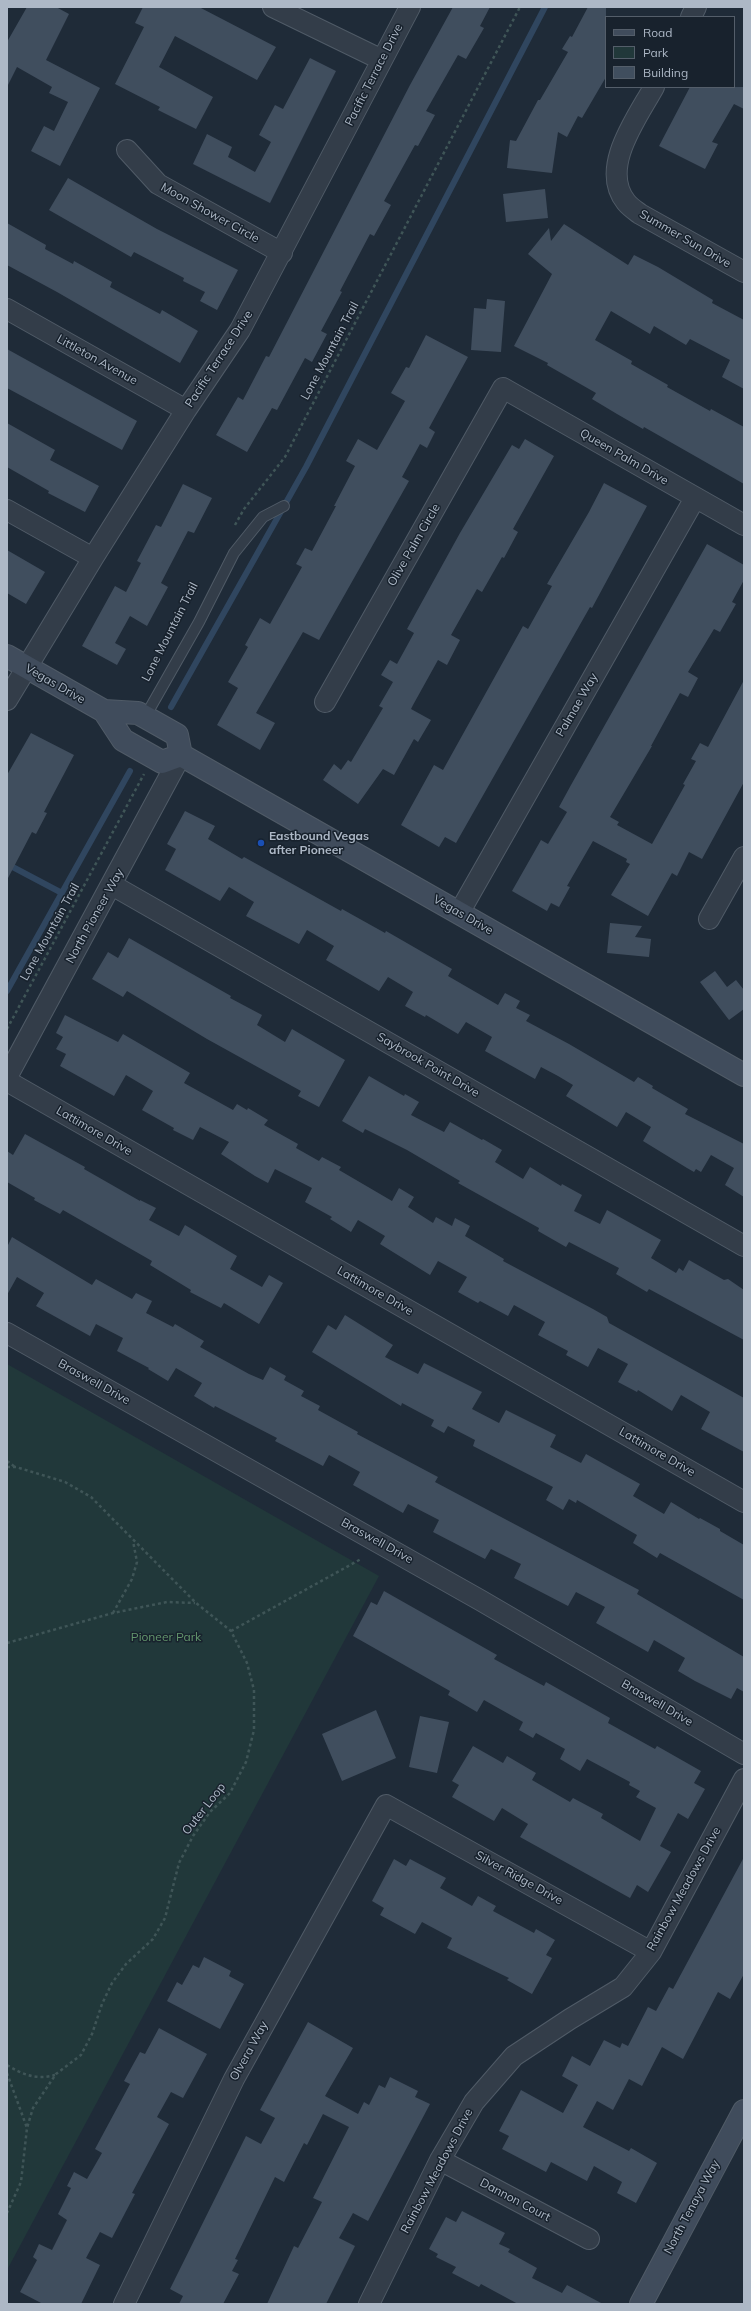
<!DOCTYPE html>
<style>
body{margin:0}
#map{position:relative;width:751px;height:2311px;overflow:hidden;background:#1f2b38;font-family:Mulish,sans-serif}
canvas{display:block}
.frame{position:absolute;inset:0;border:8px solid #adb8c6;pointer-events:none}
.legend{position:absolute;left:605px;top:16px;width:130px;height:72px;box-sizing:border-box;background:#18222d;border:1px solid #545e6a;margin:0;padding:5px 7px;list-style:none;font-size:12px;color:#adb8c6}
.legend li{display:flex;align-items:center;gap:8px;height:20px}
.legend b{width:20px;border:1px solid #545e6a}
</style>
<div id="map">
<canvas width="751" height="2311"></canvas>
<div class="frame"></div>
<ul class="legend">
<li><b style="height:5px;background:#404c5c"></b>Road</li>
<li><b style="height:11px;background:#21383a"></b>Park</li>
<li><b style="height:11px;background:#404e5e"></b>Building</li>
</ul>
</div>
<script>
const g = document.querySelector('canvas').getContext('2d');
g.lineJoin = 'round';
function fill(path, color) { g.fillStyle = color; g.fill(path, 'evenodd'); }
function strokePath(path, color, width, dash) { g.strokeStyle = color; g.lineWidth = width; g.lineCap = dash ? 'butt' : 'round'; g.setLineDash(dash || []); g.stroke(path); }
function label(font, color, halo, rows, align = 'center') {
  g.font = font + ' Mulish,sans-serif'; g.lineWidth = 3; g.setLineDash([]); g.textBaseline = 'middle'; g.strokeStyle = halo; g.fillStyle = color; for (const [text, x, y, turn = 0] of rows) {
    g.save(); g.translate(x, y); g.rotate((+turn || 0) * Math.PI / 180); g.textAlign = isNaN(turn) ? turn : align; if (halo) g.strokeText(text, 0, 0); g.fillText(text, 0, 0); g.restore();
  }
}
fill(new Path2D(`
 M 7,1364 L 379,1576 L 7,2270 Z`), '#21383a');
strokePath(new Path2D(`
 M 171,707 L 306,467 L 545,7
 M 7,864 L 60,892
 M 7,991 L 130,771`), '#30465f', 6);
fill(new Path2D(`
 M 27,7 L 56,7 L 69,14 L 46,60 L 100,88 L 60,166 L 31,151 L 44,126 L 54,131 L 68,102 L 49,93 L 52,87 L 17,67 L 7,87 L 7,42 Z
 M 143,7 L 199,7 L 276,47 L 257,80 L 175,36 L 159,67 L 213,97 L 196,129 L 158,110 L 160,107 L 115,84 L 144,27 L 135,23 Z
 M 453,7 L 490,7 L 480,26 L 484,28 L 466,59 L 458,55 L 426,111 L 435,115 L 418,146 L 415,145 L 384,201 L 391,205 L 374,236 L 370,234 L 340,291 L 342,292 L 321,331 L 327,334 L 312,362 L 305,358 L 277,410 L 272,408 L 247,452 L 216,435 L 238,397 L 243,400 L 266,356 L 269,357 L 410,85 Z
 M 588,7 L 606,7 L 606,77 L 582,118 L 578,116 L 567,137 L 558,132 L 552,173 L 507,168 L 510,140 L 516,141 L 538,100 L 540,100 L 568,52 L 562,49 L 570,36 L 572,37 Z
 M 310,58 L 336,71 L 270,203 L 193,164 L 207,134 L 232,147 L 228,157 L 255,172 L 271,142 L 259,135 L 275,105 L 283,109 Z
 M 690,87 L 744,87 L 744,109 L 734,104 L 712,142 L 718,144 L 705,169 L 659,146 Z
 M 68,178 L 157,229 L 238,270 L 217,310 L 200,301 L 205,292 L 183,281 L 184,278 L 134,252 L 131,257 L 49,210 Z
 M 545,189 L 548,218 L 506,222 L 503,194 Z
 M 7,223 L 46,245 L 45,249 L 73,264 L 74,261 L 112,282 L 110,287 L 160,314 L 162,310 L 198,331 L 180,363 L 57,292 L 7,265 Z
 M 564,224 L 628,265 L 634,255 L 658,267 L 713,300 L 712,303 L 744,320 L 744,389 L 722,377 L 730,360 L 690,339 L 686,345 L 654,326 L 650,334 L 611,311 L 595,340 L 632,361 L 631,364 L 668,385 L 667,387 L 710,411 L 711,409 L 744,427 L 744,484 L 644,427 L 643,429 L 617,414 L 592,399 L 596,393 L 547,365 L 548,363 L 514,346 L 552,274 L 528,254 L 549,228 L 551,241 Z
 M 487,299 L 505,301 L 501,352 L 471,350 L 474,308 L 486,309 Z
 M 426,335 L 468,357 L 429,428 L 435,432 L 427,448 L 420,444 L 402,477 L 409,481 L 319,640 L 303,632 L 256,713 L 275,723 L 260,750 L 217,725 L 238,688 L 228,682 L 248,647 L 245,645 L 260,618 L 270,624 L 302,567 L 296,564 L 305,548 L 312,551 L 336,506 L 334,506 L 355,466 L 346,461 L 358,439 L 377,450 L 405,401 L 391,393 L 406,367 L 409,368 Z
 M 7,349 L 137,421 L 122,450 L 7,388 Z
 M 7,423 L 55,450 L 50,460 L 99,486 L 85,512 L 48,493 L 49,491 L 7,467 Z
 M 525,439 L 554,456 L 513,529 L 518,532 L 504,558 L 502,557 L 482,592 L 477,589 L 451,635 L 460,640 L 447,665 L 438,660 L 413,705 L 411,709 L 431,720 L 418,742 L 414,739 L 394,775 L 383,769 L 358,804 L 323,780 L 334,764 L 341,770 L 348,760 L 351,762 L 383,708 L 379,706 L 393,682 L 381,675 L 390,660 L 397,664 L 414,633 L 407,629 L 460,533 L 512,445 L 519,449 Z
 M 604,483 L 647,506 L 592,608 L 590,607 L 456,843 L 445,837 L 439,847 L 401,825 L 434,765 L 443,770 L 523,626 L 528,629 L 552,586 L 547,584 L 589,512 Z
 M 183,484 L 212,498 L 194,533 L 188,531 L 161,583 L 168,587 L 147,626 L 130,616 L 115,643 L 126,649 L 117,665 L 82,646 L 115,586 L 126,592 L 141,563 L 137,561 L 156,525 L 161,527 Z
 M 707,544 L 744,565 L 744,580 L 732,602 L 736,604 L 720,632 L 714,629 L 688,672 L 698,678 L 688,697 L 680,693 L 651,746 L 652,746 L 610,817 L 619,822 L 617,825 L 652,844 L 685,785 L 683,784 L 696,761 L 691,759 L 700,743 L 708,747 L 744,680 L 744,782 L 702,859 L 689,852 L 677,876 L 672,873 L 648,916 L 611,895 L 630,864 L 626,862 L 627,859 L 593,841 L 567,886 L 570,887 L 559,907 L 551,903 L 547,911 L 512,891 L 541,840 L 548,844 L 567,812 L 559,807 L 571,785 Z
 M 7,550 L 45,572 L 26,604 L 7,593 Z
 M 31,733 L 74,755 L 44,812 L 47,813 L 36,834 L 32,832 L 7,880 L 7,775 Z
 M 185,811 L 215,826 L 208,839 L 242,859 L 244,857 L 341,911 L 342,909 L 385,933 L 386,931 L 452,969 L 448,976 L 498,1005 L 505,993 L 520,1001 L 516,1008 L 530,1015 L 526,1021 L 569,1044 L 634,1082 L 638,1077 L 653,1086 L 652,1088 L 688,1109 L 685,1114 L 744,1144 L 744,1197 L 725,1185 L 734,1168 L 711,1155 L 701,1172 L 696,1169 L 694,1172 L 687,1168 L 643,1141 L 651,1127 L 626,1112 L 617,1127 L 566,1096 L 573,1085 L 558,1076 L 541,1067 L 535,1079 L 485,1051 L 492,1037 L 466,1022 L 458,1034 L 426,1015 L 425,1017 L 405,1006 L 413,992 L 388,977 L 379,991 L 326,960 L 334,946 L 307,930 L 299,944 L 246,916 L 254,902 L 229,887 L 220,901 L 165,870 L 176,849 L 167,844 Z
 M 610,923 L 642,926 L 635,937 L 651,939 L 649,957 L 607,953 Z
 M 129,938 L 231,996 L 230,998 L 262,1015 L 257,1025 L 285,1042 L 292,1029 L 345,1060 L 319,1107 L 298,1096 L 301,1091 L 207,1039 L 127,991 L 123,997 L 92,979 L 108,952 L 118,958 Z
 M 715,971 L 727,987 L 736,980 L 744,990 L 744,1009 L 729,1020 L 700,982 Z
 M 65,1015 L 118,1042 L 123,1034 L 190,1073 L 184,1083 L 233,1110 L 237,1104 L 247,1110 L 248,1108 L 268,1120 L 264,1125 L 298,1144 L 296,1148 L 319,1161 L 322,1157 L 341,1167 L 339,1170 L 392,1201 L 399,1188 L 414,1197 L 408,1207 L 433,1223 L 436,1217 L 452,1226 L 455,1218 L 470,1226 L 465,1236 L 504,1259 L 503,1261 L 593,1309 L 607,1317 L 609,1323 L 744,1398 L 744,1452 L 701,1429 L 710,1412 L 681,1395 L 672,1411 L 638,1390 L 637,1392 L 618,1382 L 628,1364 L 598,1348 L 588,1367 L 566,1355 L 568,1351 L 538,1335 L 545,1322 L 514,1305 L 508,1316 L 480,1301 L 478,1303 L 458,1292 L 467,1277 L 438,1261 L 430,1275 L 380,1244 L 385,1236 L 358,1220 L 351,1232 L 330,1219 L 332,1217 L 305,1202 L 312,1188 L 275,1169 L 268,1183 L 255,1176 L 221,1154 L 229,1142 L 200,1127 L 193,1140 L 173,1130 L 174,1128 L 142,1110 L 153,1091 L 126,1075 L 114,1096 L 60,1066 L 66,1054 L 56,1049 L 63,1037 L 56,1033 Z
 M 369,1076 L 404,1096 L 405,1094 L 419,1102 L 411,1115 L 444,1132 L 450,1122 L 482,1140 L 483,1139 L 502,1150 L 495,1162 L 523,1179 L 530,1167 L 561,1186 L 562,1184 L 582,1195 L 574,1211 L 600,1224 L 607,1210 L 661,1240 L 651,1258 L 676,1273 L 679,1268 L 683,1271 L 689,1260 L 724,1280 L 728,1279 L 744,1290 L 744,1340 L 649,1289 L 647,1292 L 616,1274 L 619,1268 L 569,1242 L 566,1247 L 538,1231 L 539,1228 L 458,1183 L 460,1181 L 407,1150 L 365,1129 L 363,1133 L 342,1121 Z
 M 25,1134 L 85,1167 L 84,1169 L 140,1201 L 140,1200 L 156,1208 L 149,1220 L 179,1236 L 185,1225 L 237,1256 L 230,1269 L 262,1287 L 269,1275 L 283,1283 L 259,1324 L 224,1303 L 221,1308 L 190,1292 L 191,1290 L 150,1265 L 152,1261 L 63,1210 L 60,1214 L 34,1200 L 35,1198 L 7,1182 L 7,1151 L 13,1155 Z
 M 12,1237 L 92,1285 L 96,1279 L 132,1299 L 136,1293 L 152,1301 L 146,1313 L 173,1327 L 175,1324 L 204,1341 L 200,1347 L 249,1374 L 263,1380 L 270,1367 L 286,1376 L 284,1380 L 304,1391 L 301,1396 L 320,1406 L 318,1410 L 358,1432 L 357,1434 L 438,1477 L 435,1482 L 639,1590 L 637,1594 L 744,1657 L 744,1692 L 737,1688 L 731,1699 L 695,1681 L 678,1671 L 685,1658 L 654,1640 L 648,1652 L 596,1623 L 605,1607 L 576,1592 L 568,1606 L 514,1578 L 521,1564 L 491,1549 L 485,1559 L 433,1532 L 439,1520 L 408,1504 L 403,1513 L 353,1485 L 360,1472 L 329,1455 L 323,1466 L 275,1441 L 277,1438 L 215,1406 L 214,1408 L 194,1396 L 202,1383 L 176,1368 L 168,1381 L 148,1369 L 149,1368 L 117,1351 L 123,1338 L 96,1324 L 90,1336 L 36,1306 L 44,1293 L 17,1277 L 7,1295 L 7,1247 Z
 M 345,1315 L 393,1345 L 385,1357 L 418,1374 L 424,1363 L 482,1392 L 472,1409 L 499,1423 L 506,1410 L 556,1435 L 550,1447 L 581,1463 L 586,1454 L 640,1484 L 633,1496 L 664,1514 L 671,1502 L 699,1519 L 700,1518 L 720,1529 L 720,1531 L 744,1545 L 744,1600 L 660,1553 L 657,1558 L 633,1543 L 637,1535 L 577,1500 L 576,1503 L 569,1499 L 563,1510 L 546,1500 L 553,1487 L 473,1446 L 475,1440 L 448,1426 L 444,1433 L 431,1426 L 434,1420 L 402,1403 L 401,1406 L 312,1352 L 328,1325 L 336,1330 Z
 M 384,1591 L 497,1655 L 494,1659 L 544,1686 L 546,1682 L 610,1718 L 608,1723 L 655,1749 L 657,1746 L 701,1771 L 694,1783 L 705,1789 L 688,1819 L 678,1813 L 660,1846 L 671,1852 L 648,1892 L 637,1885 L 630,1898 L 520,1837 L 528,1824 L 502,1808 L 494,1821 L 452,1797 L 459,1785 L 452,1781 L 473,1746 L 503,1763 L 507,1756 L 536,1773 L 532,1780 L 570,1802 L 573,1798 L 603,1814 L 601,1818 L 640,1841 L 656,1808 L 636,1797 L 640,1791 L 629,1785 L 630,1782 L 587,1759 L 580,1771 L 560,1759 L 565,1749 L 536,1733 L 533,1738 L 519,1730 L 523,1722 L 484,1700 L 477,1712 L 448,1695 L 450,1691 L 353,1636 L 371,1602 L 377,1605 Z
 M 376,1710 L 396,1758 L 342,1781 L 322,1734 Z
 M 420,1716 L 449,1722 L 437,1773 L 409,1767 Z
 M 744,1857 L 744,1974 L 730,1999 L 718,1992 L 683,2059 L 662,2047 L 642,2086 L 629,2079 L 613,2110 L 597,2101 L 583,2127 L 629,2151 L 631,2148 L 657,2163 L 636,2203 L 617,2193 L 622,2182 L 594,2166 L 587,2181 L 551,2162 L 546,2172 L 502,2149 L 509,2136 L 499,2131 L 521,2090 L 563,2113 L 578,2085 L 562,2076 L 572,2056 L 590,2066 L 604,2040 L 620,2048 L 622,2043 L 628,2046 L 648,2007 L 656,2011 L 669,1987 L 673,1989 Z
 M 394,1859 L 406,1866 L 410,1859 L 446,1878 L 440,1888 L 472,1906 L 478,1896 L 496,1906 L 493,1911 L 534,1933 L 536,1929 L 555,1940 L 546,1955 L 552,1958 L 532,1994 L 507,1980 L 509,1978 L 447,1948 L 452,1938 L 422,1922 L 415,1934 L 380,1915 L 384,1908 L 372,1901 Z
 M 204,1957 L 231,1971 L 229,1976 L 244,1984 L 220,2029 L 167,2001 L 177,1982 L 182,1985 L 193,1965 L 199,1968 Z
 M 308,2022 L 353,2048 L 325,2096 L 358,2114 L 364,2102 L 369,2105 L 379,2085 L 385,2088 L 390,2077 L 418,2091 L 415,2097 L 430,2104 L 368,2221 L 353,2213 L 339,2238 L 355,2246 L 326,2304 L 267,2304 L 294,2246 L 298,2248 L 322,2202 L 313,2198 L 349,2127 L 323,2114 L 307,2145 L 304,2143 L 284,2182 L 275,2177 L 235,2259 L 238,2260 L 232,2271 L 239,2274 L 223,2304 L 179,2304 L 183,2296 L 170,2289 L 246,2136 L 261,2144 L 275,2118 L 260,2110 Z
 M 159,2028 L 207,2054 L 183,2098 L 171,2092 L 157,2117 L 169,2124 L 132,2193 L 135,2194 L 112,2238 L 100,2232 L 86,2258 L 100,2265 L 81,2304 L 43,2304 L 20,2292 L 37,2260 L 33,2257 L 39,2244 L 52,2250 L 67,2220 L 58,2214 L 71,2188 L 67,2186 L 74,2172 L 87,2179 L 102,2153 L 95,2149 L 130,2084 L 124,2081 L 140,2052 L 145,2054 Z
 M 462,2211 L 505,2233 L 499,2244 L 510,2249 L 508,2252 L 537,2268 L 532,2278 L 562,2293 L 567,2285 L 603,2304 L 518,2304 L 481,2284 L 479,2287 L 452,2273 L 456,2267 L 436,2257 L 438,2254 L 429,2249 L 446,2217 L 456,2222 Z`), '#404e5e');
const lane = new Path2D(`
 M 145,717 L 199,622 L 234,553 L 263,517 L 284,506`);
const street = new Path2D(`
 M 273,7 L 382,60
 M 691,17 L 696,7
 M 654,87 C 637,118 599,168 626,202 C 630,207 636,211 640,214 L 744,272
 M 127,150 L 158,184 L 282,253
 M 7,309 L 186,410
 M 7,510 L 93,558
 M 7,700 L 93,558 L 186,410 L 240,330 L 410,7
 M 325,702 L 503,388 L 744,525
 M 112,885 L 744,1246
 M 459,913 L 695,498
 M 709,919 L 744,857
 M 7,1077 L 181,755
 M 7,1081 L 744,1502
 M 7,1333 L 480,1600 L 744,1754
 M 440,2160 L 589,2239
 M 124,2304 L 234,2079 L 386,1805 L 651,1952
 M 369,2304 L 440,2160 L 474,2102 L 514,2056 L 570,2019 L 623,1987 L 651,1952 L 744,1779`);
const secondary = new Path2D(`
 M 7,656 L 104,711 L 138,713 L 177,735 L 181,755 L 744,1075
 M 104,711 L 123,740 L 162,762 L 181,755
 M 641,2304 L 744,2111`);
strokePath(lane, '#505b67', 12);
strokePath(street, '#505b67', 22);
strokePath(secondary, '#505b67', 24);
strokePath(new Path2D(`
 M 235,525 L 244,509 L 285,457 L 520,7
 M 7,1029 L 144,774
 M 7,1461 L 15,1467
 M 7,1467 L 16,1467 L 65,1482 L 91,1497 L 196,1603 L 231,1631 L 247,1663 L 254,1690 L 254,1730 L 246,1762 L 230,1793 L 210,1812 L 193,1836 L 179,1863 L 165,1918 L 153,1939 L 126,1964 L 112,1983 L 102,2004 L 92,2034 L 81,2055 L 56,2074 L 33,2108 L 27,2128 L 21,2182 L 7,2213
 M 113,1613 L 132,1579 L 137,1562 L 133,1541
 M 231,1631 L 361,1559
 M 7,1643 L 113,1613 L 167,1602 L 195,1603
 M 7,2065 C 23,2075 37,2080 55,2075
 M 7,2073 L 27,2128`), '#3f5557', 2.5, [3, 3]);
strokePath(lane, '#333d49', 10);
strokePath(street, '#333d49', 20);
strokePath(secondary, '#404c5c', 22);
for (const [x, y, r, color] of [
 [261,843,4,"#1a4fb4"]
]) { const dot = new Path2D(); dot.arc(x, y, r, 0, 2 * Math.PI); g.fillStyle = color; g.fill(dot); strokePath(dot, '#18222d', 1.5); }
label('12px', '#adb8c6', '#18222d', [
 ["Pacific Terrace Drive",374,75,-63],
 ["Moon Shower Circle",210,213,29],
 ["Summer Sun Drive",685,239,30],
 ["Lone Mountain Trail",330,351,-62],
 ["Pacific Terrace Drive",219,359,-57],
 ["Littleton Avenue",97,360,29],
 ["Queen Palm Drive",624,457,30],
 ["Olive Palm Circle",414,545,-60],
 ["Lone Mountain Trail",170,632,-63],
 ["Vegas Drive",55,684,30],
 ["Palmae Way",577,705,-60],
 ["Vegas Drive",463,915,30],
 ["North Pioneer Way",95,916,-61],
 ["Lone Mountain Trail",50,932,-61],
 ["Saybrook Point Drive",428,1065,30],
 ["Lattimore Drive",94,1131,30],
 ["Lattimore Drive",375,1291,30],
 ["Braswell Drive",94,1382,29],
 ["Lattimore Drive",657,1452,30],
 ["Braswell Drive",377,1541,29],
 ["Braswell Drive",657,1703,30],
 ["Outer Loop",204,1809,-52],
 ["Silver Ridge Drive",519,1878,29],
 ["Rainbow Meadows Drive",684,1889,-61],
 ["Olvera Way",249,2051,-61],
 ["Rainbow Meadows Drive",437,2171,-62],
 ["Dannon Court",515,2200,28],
 ["North Tenaya Way",692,2207,-62]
]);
label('bold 12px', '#adb8c6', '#18222d', [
 ["Eastbound Vegas",269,836],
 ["after Pioneer",269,850]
], 'left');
label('12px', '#63976d', '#18222d', [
 ["Pioneer Park",166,1637]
]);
</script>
